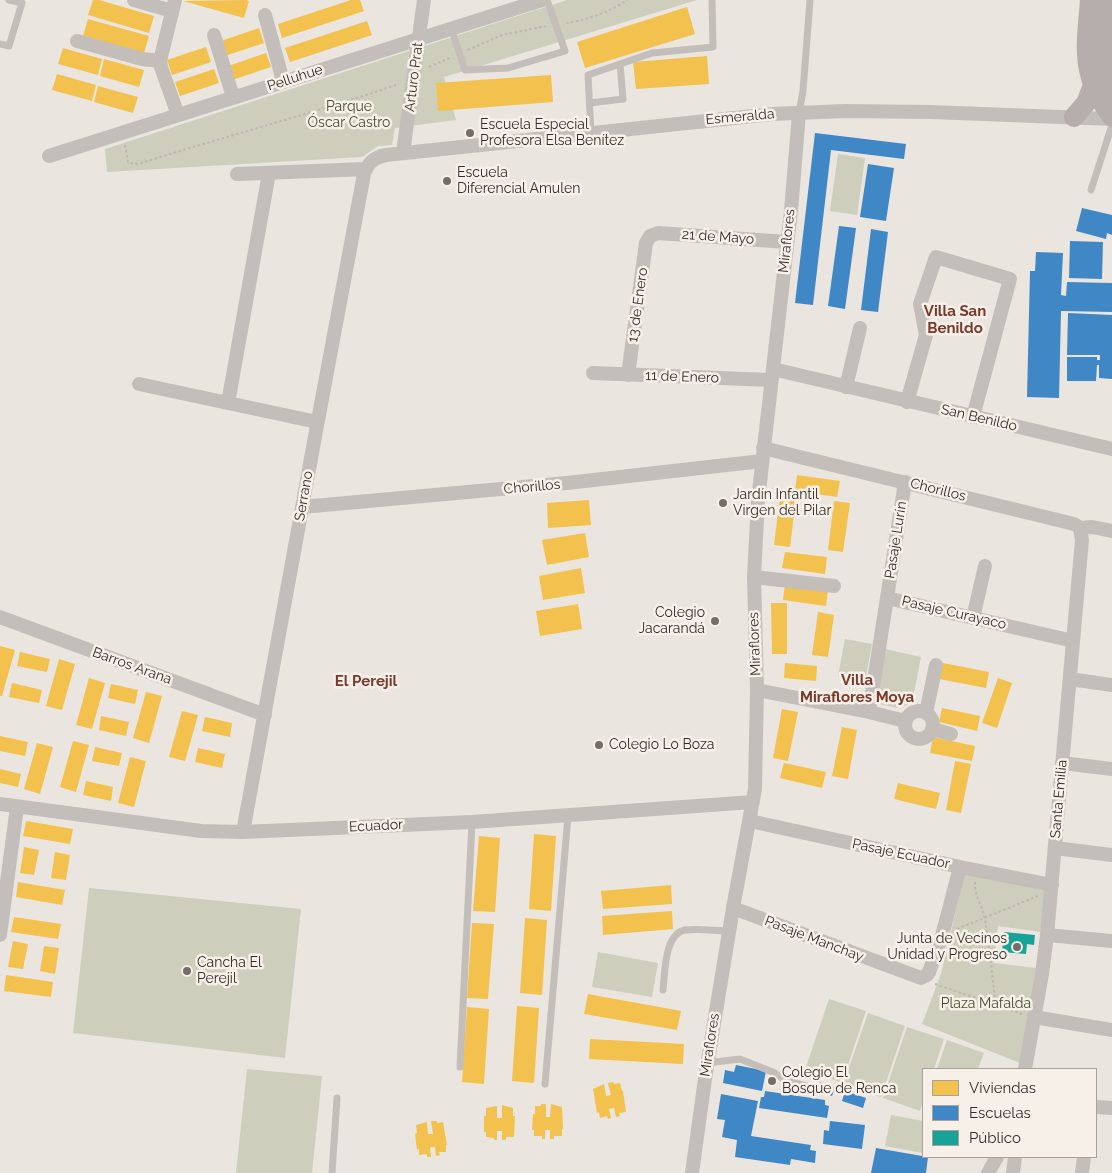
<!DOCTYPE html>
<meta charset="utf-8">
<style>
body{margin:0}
#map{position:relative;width:1112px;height:1173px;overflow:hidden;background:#ebe5e0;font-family:Raleway,sans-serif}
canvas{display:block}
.legend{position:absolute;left:922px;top:1068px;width:175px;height:90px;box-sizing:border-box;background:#f7f0e8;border:1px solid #a9a29c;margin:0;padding:6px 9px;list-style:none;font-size:15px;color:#342c29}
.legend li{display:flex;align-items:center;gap:10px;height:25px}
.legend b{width:25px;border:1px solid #a9a29c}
</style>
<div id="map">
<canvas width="1112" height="1173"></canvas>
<ul class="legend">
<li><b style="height:14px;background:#f2c14e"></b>Viviendas</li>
<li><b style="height:14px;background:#3f88c5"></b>Escuelas</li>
<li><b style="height:14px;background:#17a398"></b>Público</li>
</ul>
</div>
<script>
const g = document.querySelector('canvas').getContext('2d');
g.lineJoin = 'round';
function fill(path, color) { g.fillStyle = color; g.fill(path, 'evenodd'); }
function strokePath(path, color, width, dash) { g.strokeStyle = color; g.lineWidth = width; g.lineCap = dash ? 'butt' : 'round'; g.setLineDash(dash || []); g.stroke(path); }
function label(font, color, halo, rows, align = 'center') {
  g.font = font + ' Raleway,sans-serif'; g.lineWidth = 5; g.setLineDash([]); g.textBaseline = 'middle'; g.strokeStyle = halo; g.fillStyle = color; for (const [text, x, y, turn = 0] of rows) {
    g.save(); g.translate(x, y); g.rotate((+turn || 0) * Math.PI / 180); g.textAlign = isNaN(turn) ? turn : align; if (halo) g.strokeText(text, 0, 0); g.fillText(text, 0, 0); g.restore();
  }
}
fill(new Path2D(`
 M 567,0 L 697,0 L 444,77 L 456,120 L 395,128 L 392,145 L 378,146 L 362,157 L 107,172 L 105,149 Z
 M 838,154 L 865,158 L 857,215 L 830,211 Z
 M 845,639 L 872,644 L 865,681 L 838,676 Z
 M 885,649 L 921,657 L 912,703 L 898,708 L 874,703 Z
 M 965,873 L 1045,890 L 1041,932 L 998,926 L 994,963 L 1036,968 L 1020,1063 L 922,1024 L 941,974 Z
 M 89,888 L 301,909 L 285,1058 L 73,1033 Z
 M 598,952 L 658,963 L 652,997 L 592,987 Z
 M 829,999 L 866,1011 L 842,1083 L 805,1070 Z
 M 868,1013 L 905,1026 L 881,1097 L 843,1085 Z
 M 907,1027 L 944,1039 L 934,1069 L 923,1069 L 923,1101 L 920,1111 L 883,1098 Z
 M 947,1040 L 984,1053 L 978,1069 L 937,1069 Z
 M 247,1069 L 322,1076 L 312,1173 L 236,1173 Z
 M 891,1115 L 923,1121 L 923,1153 L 885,1146 Z`), '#cdcebc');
fill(new Path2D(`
 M 93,0 L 99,0 L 154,16 L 149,33 L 88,15 Z
 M 246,0 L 249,1 L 244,18 L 183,1 Z
 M 351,0 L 360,0 L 364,11 L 282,38 L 278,24 Z
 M 687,7 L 695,34 L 585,68 L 577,42 Z
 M 88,19 L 149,36 L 144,53 L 83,36 Z
 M 367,21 L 372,35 L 290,62 L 285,48 Z
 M 259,28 L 264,43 L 225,56 L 221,41 Z
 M 206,47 L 211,62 L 172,75 L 167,60 Z
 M 63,48 L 102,59 L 98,75 L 58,64 Z
 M 266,53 L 271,67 L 232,80 L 228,66 Z
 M 707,56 L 709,84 L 636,89 L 633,62 Z
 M 104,59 L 144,70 L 139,87 L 100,76 Z
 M 214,69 L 219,83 L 180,96 L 175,82 Z
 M 57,74 L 96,85 L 92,101 L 52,90 Z
 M 551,75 L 553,102 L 438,111 L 436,83 Z
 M 98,86 L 138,97 L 133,113 L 94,102 Z
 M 797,475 L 840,481 L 837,497 L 795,491 Z
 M 780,496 L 796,498 L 790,547 L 774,545 Z
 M 589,500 L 591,525 L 548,528 L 547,503 Z
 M 834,501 L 850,503 L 843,552 L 828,550 Z
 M 585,533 L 589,557 L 547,565 L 542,540 Z
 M 785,552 L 827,557 L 825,574 L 782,568 Z
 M 581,568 L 585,593 L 543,600 L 539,576 Z
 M 785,584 L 828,590 L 826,606 L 783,600 Z
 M 771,603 L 787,603 L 787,654 L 772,654 Z
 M 578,604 L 582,629 L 540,636 L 536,611 Z
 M 818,612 L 834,615 L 828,657 L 812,655 Z
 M 0,646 L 15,650 L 2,696 L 0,696 Z
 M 20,652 L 50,659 L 47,672 L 17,666 Z
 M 59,659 L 75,664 L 62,710 L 46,706 Z
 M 785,663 L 817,666 L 816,681 L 784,678 Z
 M 943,663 L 989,672 L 986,688 L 939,679 Z
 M 89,678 L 105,683 L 92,729 L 76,725 Z
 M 998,678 L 1012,683 L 997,728 L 982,723 Z
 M 12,683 L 42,690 L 39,703 L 9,697 Z
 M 111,684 L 138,690 L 135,704 L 108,698 Z
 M 146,692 L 162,696 L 149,743 L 133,738 Z
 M 942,708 L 980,716 L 977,731 L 939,722 Z
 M 782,709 L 798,712 L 788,761 L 773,758 Z
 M 182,711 L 198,715 L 185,761 L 169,757 Z
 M 101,716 L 129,722 L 126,736 L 99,730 Z
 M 205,717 L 232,723 L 230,737 L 202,731 Z
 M 842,727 L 857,730 L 848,779 L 832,776 Z
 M 0,736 L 28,742 L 25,756 L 0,751 Z
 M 933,737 L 975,746 L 972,761 L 930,753 Z
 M 73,741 L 89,745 L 76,792 L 60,787 Z
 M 37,743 L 53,747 L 40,794 L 24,789 Z
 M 95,747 L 122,753 L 119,766 L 92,761 Z
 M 198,748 L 225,754 L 222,768 L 195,762 Z
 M 130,757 L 146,761 L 134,807 L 118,803 Z
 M 955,761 L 971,764 L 961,813 L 946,810 Z
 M 784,763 L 826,772 L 822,788 L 780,778 Z
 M 0,769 L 21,774 L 18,787 L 0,783 Z
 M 86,781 L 113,787 L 111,801 L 83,795 Z
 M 898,783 L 940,793 L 936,809 L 894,799 Z
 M 26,821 L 73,829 L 70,844 L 23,836 Z
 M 534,834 L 556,836 L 551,911 L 529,909 Z
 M 479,836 L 500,838 L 495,912 L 473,911 Z
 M 24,847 L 39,850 L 34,875 L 20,873 Z
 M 55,852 L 70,855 L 66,880 L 51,878 Z
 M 18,882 L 65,890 L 62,905 L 16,897 Z
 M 671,885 L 672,904 L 603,909 L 601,891 Z
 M 672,911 L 673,929 L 603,935 L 602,916 Z
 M 14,917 L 61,924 L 58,939 L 11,932 Z
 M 525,918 L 547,920 L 542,995 L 520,993 Z
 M 472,923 L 494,924 L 488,999 L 467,998 Z
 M 13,941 L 28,944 L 23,969 L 8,967 Z
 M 44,946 L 59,948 L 55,974 L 40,971 Z
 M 6,975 L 53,982 L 51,997 L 4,991 Z
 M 588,994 L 681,1011 L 677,1030 L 584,1014 Z
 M 517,1006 L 539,1008 L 534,1083 L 512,1081 Z
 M 467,1007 L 489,1009 L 484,1084 L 462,1082 Z
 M 590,1039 L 684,1044 L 683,1064 L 589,1059 Z
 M 613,1082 L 614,1084 L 620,1083 L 622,1091 L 623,1091 L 626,1112 L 619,1113 L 620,1116 L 616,1117 L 614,1108 L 609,1109 L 611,1118 L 608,1119 L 607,1116 L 600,1118 L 599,1112 L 597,1113 L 593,1089 L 604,1084 L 606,1096 L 611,1095 L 608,1083 Z
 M 541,1104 L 546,1104 L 546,1117 L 550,1117 L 551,1104 L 562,1107 L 563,1129 L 562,1129 L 562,1136 L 554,1136 L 554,1139 L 550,1139 L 550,1130 L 545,1130 L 545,1139 L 542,1139 L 542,1136 L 534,1136 L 534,1130 L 532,1130 L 533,1114 L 535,1114 L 535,1106 L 541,1106 Z
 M 502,1105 L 513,1108 L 513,1116 L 515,1116 L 514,1137 L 506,1137 L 506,1140 L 502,1140 L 502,1131 L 497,1131 L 497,1140 L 494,1140 L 494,1138 L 486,1137 L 486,1132 L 484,1132 L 484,1116 L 486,1116 L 486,1108 L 497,1106 L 497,1118 L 502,1118 Z
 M 431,1121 L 437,1121 L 437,1123 L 443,1122 L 447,1145 L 446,1145 L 446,1152 L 439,1152 L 440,1155 L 436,1156 L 435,1147 L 430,1147 L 431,1157 L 427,1157 L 427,1154 L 419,1155 L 419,1149 L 417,1150 L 415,1134 L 417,1133 L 416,1125 L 427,1122 L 428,1134 L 433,1134 Z`), '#f2c14e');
fill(new Path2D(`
 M 815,133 L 906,144 L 904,159 L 831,150 L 813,305 L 795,303 Z
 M 868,164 L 894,168 L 886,221 L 860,217 Z
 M 1082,208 L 1112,215 L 1112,235 L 1107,233 L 1106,239 L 1076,231 Z
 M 839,226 L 856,228 L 845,309 L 828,306 Z
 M 871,229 L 888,232 L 878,312 L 861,310 Z
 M 1070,241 L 1103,242 L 1102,279 L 1069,278 Z
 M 1036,252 L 1063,253 L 1061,295 L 1066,296 L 1067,282 L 1112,283 L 1112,312 L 1061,311 L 1059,398 L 1027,397 L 1030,271 L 1035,271 Z
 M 1068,313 L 1112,315 L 1112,379 L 1099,378 L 1099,365 L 1097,365 L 1096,381 L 1067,381 L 1067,357 L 1097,357 L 1097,360 L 1100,360 L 1100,355 L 1067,355 Z
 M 736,1065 L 766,1071 L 762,1091 L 723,1083 L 725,1070 L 734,1072 Z
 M 820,1082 L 835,1087 L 832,1096 L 817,1090 Z
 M 765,1091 L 825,1100 L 825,1105 L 829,1106 L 827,1118 L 759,1108 L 761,1097 L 764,1097 Z
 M 845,1091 L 866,1098 L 863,1108 L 842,1101 Z
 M 721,1094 L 758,1101 L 751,1136 L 811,1145 L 810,1150 L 816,1151 L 815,1163 L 791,1159 L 790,1165 L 735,1157 L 737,1140 L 722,1137 L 725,1120 L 717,1119 Z
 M 830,1121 L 865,1125 L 862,1149 L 823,1144 L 824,1130 L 829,1131 Z
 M 876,1148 L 928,1157 L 926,1173 L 871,1173 Z`), '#3f88c5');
fill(new Path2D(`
 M 1004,932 L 1035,935 L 1034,945 L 1027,944 L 1026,954 L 1002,952 Z`), '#17a398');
strokePath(new Path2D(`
 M 566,23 C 587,20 610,12 627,0
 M 468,50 L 502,35 L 546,26
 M 429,67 L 452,57
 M 125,145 L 128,162 L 134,164 L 141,163 C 227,136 314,113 399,84
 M 975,882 C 974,895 983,907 985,920 C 990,948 992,977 996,1005 L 994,1010
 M 957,929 L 1038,896
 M 935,984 L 1022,1014`), '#bdb6b2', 2, [2.5, 2.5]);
strokePath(new Path2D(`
 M 451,28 L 465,70 L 508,68 L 565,51 L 547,0
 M 0,44 L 9,46 L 22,3 L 9,0
 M 590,103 L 623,99 L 620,64
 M 799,113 L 803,91 L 810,0
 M 591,133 L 588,75 L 652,53 L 713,47 L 712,0
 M 1091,190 L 1112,125
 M 663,990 C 665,974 664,934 685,930 C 699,928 715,931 729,931
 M 707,1063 L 740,1059 L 775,1073 L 783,1079 L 807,1086
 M 460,1067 L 472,822
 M 545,1084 L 568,816
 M 332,1173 L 337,1098`), '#c4beba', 7);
strokePath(new Path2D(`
 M 134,0 L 172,11
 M 175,0 L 160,61 L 161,67 L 178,115
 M 265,15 L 283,81
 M 214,35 L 233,97
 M 77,41 L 142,59 L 160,61
 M 403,153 L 424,0
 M 49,156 L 542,0
 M 237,174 L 366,169
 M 773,369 L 1112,449
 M 593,373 L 771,380
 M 628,375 L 646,243 L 650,236 L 658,233 L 787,242
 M 139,384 L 317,422
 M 846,387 L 860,328
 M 907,402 L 926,335 L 920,304 L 936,257 L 1010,279 L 973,417
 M 228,403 L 269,173
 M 763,448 L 1074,524 L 1080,528 L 1092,527 L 1112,531
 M 302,507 L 567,483 L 762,461
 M 754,577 L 834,586
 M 887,598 L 905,482
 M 0,617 L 265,715
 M 973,618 L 985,566
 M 1070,679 L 1112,685
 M 757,690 L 869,712 L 905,721
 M905 725a14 14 0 1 1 28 0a14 14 0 1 1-28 0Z
 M 869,712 L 887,598 L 1073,641
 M 926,713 L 936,665
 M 932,729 L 951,734
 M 1062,763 L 1112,769
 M 0,804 L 201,831 L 243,832 L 472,822 L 753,802
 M 750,821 L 960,867 L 1052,885
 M 243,832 L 316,431 L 364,174 C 368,163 374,157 386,155 L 772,114 L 845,111 L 931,112 L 1112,119
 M 1055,848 L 1112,855
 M 733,908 L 921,978 L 927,975 L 929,972 L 942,936 L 960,867
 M 0,935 L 17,807
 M 1047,935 L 1112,941
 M 1034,1017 L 1112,1030
 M 1025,1069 L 1042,974 L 1047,935 L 1082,540 L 1080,528
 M 1096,1107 L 1112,1108
 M 692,1173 L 706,1072 L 733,908 L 755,789 L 757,690 L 754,577 L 758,500 L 791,211 L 799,113
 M 988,1173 L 997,1157
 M 1013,1173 L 1015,1157
 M 1082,1173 L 1084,1157`), '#c4beba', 14);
strokePath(new Path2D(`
 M 1090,0 C 1088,29 1082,59 1094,86 C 1098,97 1105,107 1112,117
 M 1108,0 C 1103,29 1096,63 1112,90
 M 1074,117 L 1086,103 L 1093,85`), '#b5aeaa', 20);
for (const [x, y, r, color] of [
 [470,133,5,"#746d69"],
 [447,181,5,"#746d69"],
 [723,503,5,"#746d69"],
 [715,621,5,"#746d69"],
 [599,745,5,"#746d69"],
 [1017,947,5,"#746d69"],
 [187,971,5,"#746d69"],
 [772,1081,5,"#746d69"]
]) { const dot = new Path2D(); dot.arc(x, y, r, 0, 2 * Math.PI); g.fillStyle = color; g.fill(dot); strokePath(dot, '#f7f0e8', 2); }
label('14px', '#342c29', '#f7f0e8', [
 ["Arturo Prat",414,77,-83],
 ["Pelluhue",295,78,-18],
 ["Esmeralda",740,117,-5],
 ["21 de Mayo",718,237,4],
 ["Miraflores",787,241,-84],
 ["13 de Enero",638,305,-82],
 ["11 de Enero",682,377,2],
 ["San Benildo",979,418,13],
 ["Chorillos",532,487,-5],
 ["Chorillos",938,490,14],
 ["Serrano",304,496,-80],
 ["Pasaje Lurín",896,540,-81],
 ["Pasaje Curayaco",954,613,13],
 ["Miraflores",755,644,-92],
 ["Barros Arana",132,666,20],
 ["Santa Emilia",1059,799,-85],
 ["Ecuador",376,826,-3],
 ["Pasaje Ecuador",901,854,12],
 ["Pasaje Manchay",814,939,21],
 ["Miraflores",710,1045,-81]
]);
label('14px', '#454f2f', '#f7f0e8', [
 ["Parque",349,107],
 ["Óscar Castro",349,123],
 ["Plaza Mafalda",986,1004]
]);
label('14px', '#342c29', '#f7f0e8', [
 ["Escuela Especial",480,125],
 ["Profesora Elsa Benítez",480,141],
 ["Escuela",457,173],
 ["Diferencial Amulen",457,189],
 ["Jardín Infantil",733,495],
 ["Virgen del Pilar",733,511],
 ["Colegio",705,613,"right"],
 ["Jacarandá",705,629,"right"],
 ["Colegio Lo Boza",609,745],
 ["Junta de Vecinos",1007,939,"right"],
 ["Unidad y Progreso",1007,955,"right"],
 ["Cancha El",197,963],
 ["Perejil",197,979],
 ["Colegio El",782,1073],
 ["Bosque de Renca",782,1089]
], 'left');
label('bold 15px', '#7a392b', '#f7f0e8', [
 ["Villa San",955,311],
 ["Benildo",955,328],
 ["Villa",857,680],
 ["Miraflores Moya",857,697],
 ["El Perejil",366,681]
]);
</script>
